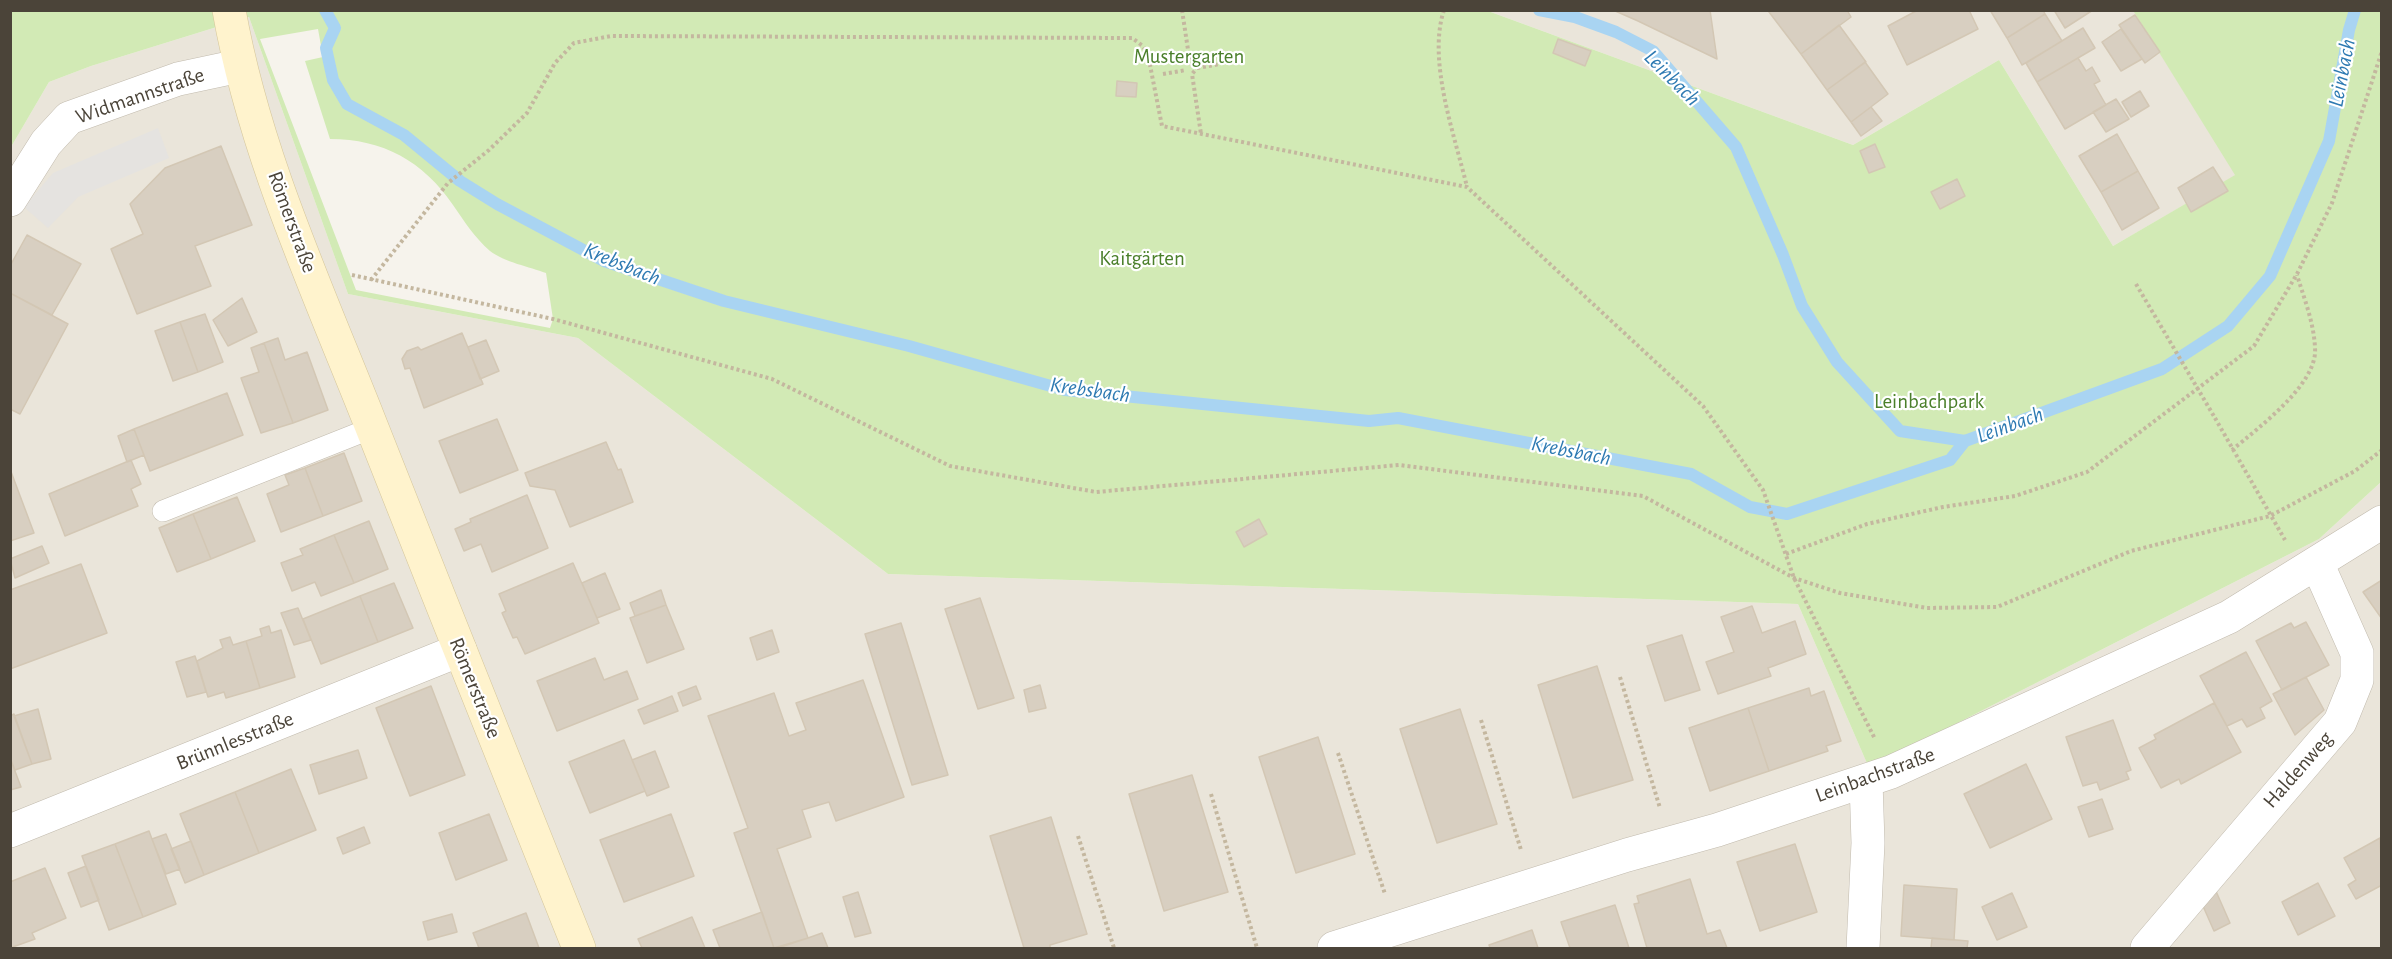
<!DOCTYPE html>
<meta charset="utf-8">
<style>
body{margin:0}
#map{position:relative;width:2392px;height:959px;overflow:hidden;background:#f6f3ec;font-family:"Alegreya Sans",sans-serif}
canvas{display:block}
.frame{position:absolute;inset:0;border:12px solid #4b4439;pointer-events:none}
</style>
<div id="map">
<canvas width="2392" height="959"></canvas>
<div class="frame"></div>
</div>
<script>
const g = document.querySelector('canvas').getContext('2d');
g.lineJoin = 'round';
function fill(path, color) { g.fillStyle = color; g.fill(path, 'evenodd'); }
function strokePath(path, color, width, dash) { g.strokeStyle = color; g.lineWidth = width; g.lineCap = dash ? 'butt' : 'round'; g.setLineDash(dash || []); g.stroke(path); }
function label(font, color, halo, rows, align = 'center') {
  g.font = font + ' "Alegreya Sans",sans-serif'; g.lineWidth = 4.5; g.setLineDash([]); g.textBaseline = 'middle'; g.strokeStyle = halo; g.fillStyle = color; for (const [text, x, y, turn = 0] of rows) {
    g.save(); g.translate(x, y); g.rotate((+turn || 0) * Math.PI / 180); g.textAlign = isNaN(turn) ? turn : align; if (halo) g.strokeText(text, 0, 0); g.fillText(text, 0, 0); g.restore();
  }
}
fill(new Path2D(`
 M 1488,11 L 2137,11 L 2135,13 L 2236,175 L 2113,246 L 1999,60 L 1853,145 Z
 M 249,17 L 348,294 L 578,338 L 888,574 L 1798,604 L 1869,768 L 2319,539 L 2381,482 L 2381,948 L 11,948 L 11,147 L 49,82 L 91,66 Z`), '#eae5da');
fill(new Path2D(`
 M 2137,10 L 2381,11 L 2381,482 L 2319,539 L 1869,768 L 1798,604 L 888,574 L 578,338 L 348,294 L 249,17 L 91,66 L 49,82 L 11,147 L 11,11 L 1488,11 L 1853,145 L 1999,60 L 2113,246 L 2235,175 L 2134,12 ZM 318,29 L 323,57 L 305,61 L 330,139 C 383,139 423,161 453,205 C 464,221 475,238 490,251 C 504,262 530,267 546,273 L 553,319 L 550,328 L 356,290 L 260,39 Z`), '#d2eab5');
fill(new Path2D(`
 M 158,128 L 169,158 L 78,197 L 48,228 L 24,207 L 53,173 Z`), '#e5e3e0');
strokePath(new Path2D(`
 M 325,10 L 335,28 L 326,48 L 333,80 L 347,104 L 404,135 L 460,181 L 497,204 L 604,261 L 724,301 L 909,346 L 1065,390 L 1369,421 L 1398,418 L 1691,474 L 1750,507 L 1787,514 L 1950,460 L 1965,441
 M 1539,10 L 1575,17 L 1616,32 L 1653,51 L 1736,147 L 1783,255 L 1802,306 L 1837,362 L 1900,431 L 1965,441 L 2162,369 L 2228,326 L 2270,276 L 2329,141 L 2349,30 L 2355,10`), '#a9d4f2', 12);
const building = new Path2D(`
 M 1613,10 L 1710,10 L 1717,59 L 1638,21 Z
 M 1771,10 L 1847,10 L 1851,17 L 1801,54 L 1769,12 Z
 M 1918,10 L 1969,10 L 1978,29 L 1907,65 L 1888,26 Z
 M 1990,10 L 2043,10 L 2045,14 L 2007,38 Z
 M 2054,10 L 2093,10 L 2065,28 Z
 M 2045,14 L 2062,41 L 2022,65 L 2007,38 Z
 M 2135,15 L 2160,52 L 2145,63 L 2119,25 Z
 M 1839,25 L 1866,62 L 1827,90 L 1801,54 Z
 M 2083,28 L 2095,48 L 2037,82 L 2026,63 Z
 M 2121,29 L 2142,59 L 2121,71 L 2102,42 Z
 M 1558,39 L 1591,51 L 1585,66 L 1553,53 Z
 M 2078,58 L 2086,71 L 2092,67 L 2100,81 L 2094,84 L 2106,105 L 2065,129 L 2037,82 Z
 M 1865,62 L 1888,94 L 1851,122 L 1827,90 Z
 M 1117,81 L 1137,83 L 1136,97 L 1116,96 Z
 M 2140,91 L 2149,106 L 2131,117 L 2122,102 Z
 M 2116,99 L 2129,119 L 2106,132 L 2093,112 Z
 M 1871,107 L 1882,121 L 1861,136 L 1851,122 Z
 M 2117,134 L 2138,171 L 2101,192 L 2079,156 Z
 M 1875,144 L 1885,167 L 1869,173 L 1860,151 Z
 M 221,146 L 252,225 L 195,246 L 211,286 L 137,314 L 111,249 L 143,234 L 130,204 L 165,168 Z
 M 2213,167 L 2228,191 L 2191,212 L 2178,188 Z
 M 2138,171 L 2159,208 L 2122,230 L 2101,192 Z
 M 1957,179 L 1965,196 L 1940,209 L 1931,192 Z
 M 27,235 L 81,264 L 52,315 L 10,293 L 10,266 Z
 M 10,293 L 68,324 L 20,414 L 10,409 Z
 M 242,298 L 257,332 L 228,346 L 213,320 Z
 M 205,314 L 223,362 L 198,372 L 180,322 Z
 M 180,322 L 198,372 L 173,381 L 155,331 Z
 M 462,333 L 483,384 L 424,408 L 410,368 L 405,369 L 402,359 L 407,351 L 418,347 L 421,350 Z
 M 278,338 L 285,360 L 307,352 L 328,410 L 293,423 L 264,343 Z
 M 486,340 L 499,371 L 480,379 L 468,347 Z
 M 264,343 L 293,423 L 261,433 L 241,378 L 259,372 L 251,348 Z
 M 227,393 L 243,435 L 150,471 L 134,429 Z
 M 497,419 L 518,470 L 460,493 L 439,441 Z
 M 134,429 L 144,455 L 127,462 L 118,436 Z
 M 606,442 L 618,470 L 621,469 L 633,502 L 570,527 L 555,490 L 530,486 L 525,473 Z
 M 344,453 L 362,501 L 323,516 L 305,468 Z
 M 131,460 L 141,484 L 131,489 L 138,506 L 65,536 L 49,494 Z
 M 305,468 L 323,516 L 281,532 L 267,494 L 289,485 L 285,475 Z
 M 10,469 L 34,533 L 10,541 Z
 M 527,495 L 548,548 L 492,572 L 481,544 L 464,551 L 455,529 L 471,522 L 470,519 Z
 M 237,497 L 255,541 L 211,559 L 193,514 Z
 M 193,514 L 211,559 L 177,572 L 159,528 Z
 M 1259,519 L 1267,534 L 1244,547 L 1236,532 Z
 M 369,521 L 388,569 L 354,583 L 334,535 Z
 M 334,535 L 354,583 L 321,596 L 315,582 L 292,591 L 281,563 L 303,555 L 300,549 Z
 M 42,546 L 49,563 L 15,578 L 10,559 Z
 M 573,563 L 599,623 L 525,654 L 517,637 L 513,638 L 502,613 L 506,611 L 499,594 Z
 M 81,564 L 107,633 L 10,669 L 10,590 Z
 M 605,573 L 620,609 L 597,618 L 582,583 Z
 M 2382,580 L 2382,619 L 2363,592 Z
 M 394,583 L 413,628 L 378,642 L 360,596 Z
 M 661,590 L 666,605 L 635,616 L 630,603 Z
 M 360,596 L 378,642 L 321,664 L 303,619 Z
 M 980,598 L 1014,698 L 978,709 L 945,609 Z
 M 666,605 L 684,649 L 647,663 L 630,618 Z
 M 1752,606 L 1762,633 L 1795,621 L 1806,654 L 1768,668 L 1771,676 L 1718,694 L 1706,662 L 1734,652 L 1721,617 Z
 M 298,608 L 311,640 L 294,645 L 281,613 Z
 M 2306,622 L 2329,665 L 2282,690 L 2256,641 L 2291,623 L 2294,628 Z
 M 901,623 L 948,775 L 912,785 L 865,634 Z
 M 269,626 L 271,633 L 281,630 L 295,677 L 260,688 L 246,641 L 262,636 L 260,629 Z
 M 772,630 L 779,652 L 757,660 L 750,638 Z
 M 1682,635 L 1700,690 L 1665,701 L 1647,646 Z
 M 230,637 L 233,645 L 246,641 L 260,688 L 226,698 L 224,692 L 208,697 L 197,661 L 223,648 L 220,640 Z
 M 2246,652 L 2272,701 L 2260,708 L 2265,718 L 2247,727 L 2242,719 L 2227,726 L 2200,676 Z
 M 195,656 L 206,692 L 187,697 L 176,662 Z
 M 595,658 L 604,680 L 627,671 L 638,699 L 557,731 L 537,681 Z
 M 1597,666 L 1633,780 L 1573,798 L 1538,685 Z
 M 2306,677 L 2324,710 L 2295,735 L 2273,694 Z
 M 863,680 L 904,797 L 836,821 L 829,802 L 802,810 L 811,837 L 777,849 L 808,938 L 774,948 L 734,833 L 748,828 L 708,716 L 774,693 L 789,736 L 806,730 L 796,703 Z
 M 1040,685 L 1046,708 L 1029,712 L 1024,690 Z
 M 431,686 L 465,775 L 410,796 L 376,708 Z
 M 696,686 L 701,699 L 683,706 L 678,693 Z
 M 1809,688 L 1811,696 L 1824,691 L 1841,741 L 1826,746 L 1828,751 L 1769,771 L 1748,708 Z
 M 672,696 L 678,711 L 644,724 L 638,710 Z
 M 2214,703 L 2241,752 L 2181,784 L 2179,779 L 2161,788 L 2139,748 L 2156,739 L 2154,735 Z
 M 1748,708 L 1769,771 L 1710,791 L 1689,728 Z
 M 38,709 L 51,759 L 32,764 L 14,716 Z
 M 1460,709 L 1497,824 L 1437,843 L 1400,729 Z
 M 14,714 L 32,764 L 15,770 L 10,758 L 10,716 Z
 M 2113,720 L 2131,770 L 2126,772 L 2129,779 L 2100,790 L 2097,782 L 2083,786 L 2066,737 Z
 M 1318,737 L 1355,854 L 1296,873 L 1259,757 Z
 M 624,740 L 645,791 L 590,813 L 569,762 Z
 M 358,750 L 367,778 L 319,794 L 310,765 Z
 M 655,751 L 669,787 L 647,796 L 632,760 Z
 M 10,758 L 21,787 L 10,790 Z
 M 2026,764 L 2052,819 L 1990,848 L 1964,794 Z
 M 291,769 L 316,830 L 259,853 L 235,792 Z
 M 1192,775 L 1228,892 L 1164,911 L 1129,794 Z
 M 235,792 L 259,853 L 204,875 L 180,814 Z
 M 2102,799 L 2113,829 L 2089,837 L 2078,807 Z
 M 489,814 L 507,860 L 456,880 L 439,833 Z
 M 671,814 L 694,876 L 624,902 L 600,840 Z
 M 1051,817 L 1087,934 L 1050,945 L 1050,948 L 1024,948 L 990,836 Z
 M 364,827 L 370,843 L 343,854 L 337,838 Z
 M 149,831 L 176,904 L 143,917 L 115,844 Z
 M 166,834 L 180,869 L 166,874 L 152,839 Z
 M 2380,838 L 2382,885 L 2356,899 L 2348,885 L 2356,880 L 2344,858 Z
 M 191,841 L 204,875 L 185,883 L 171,849 Z
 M 115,844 L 143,917 L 109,930 L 82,856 Z
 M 1795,844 L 1817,912 L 1760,931 L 1737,862 Z
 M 86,866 L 99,900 L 81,907 L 68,873 Z
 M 45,868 L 66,918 L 32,933 L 35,939 L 10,948 L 10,882 Z
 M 1690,879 L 1707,934 L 1720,930 L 1727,948 L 1647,948 L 1634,904 L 1639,903 L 1637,896 Z
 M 2318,883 L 2335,916 L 2298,935 L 2282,902 Z
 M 1904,885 L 1957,889 L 1954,940 L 1901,936 Z
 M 2215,889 L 2230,923 L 2214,931 L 2199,897 Z
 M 858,892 L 871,933 L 855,937 L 843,897 Z
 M 2012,893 L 2027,927 L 1997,940 L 1982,907 Z
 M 1615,905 L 1629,948 L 1570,948 L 1561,922 Z
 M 762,912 L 774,948 L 720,948 L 713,930 Z
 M 526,913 L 539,948 L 479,948 L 473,933 Z
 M 452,914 L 457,932 L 428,940 L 423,922 Z
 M 692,917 L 705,948 L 642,948 L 638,939 Z
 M 1532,930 L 1538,948 L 1490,948 L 1489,945 Z
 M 822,933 L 828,948 L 778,948 L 808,938 Z
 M 1932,938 L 1968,941 L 1967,948 L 1931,948 Z`);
fill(building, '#d8cfc1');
strokePath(building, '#d3c7b4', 1.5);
const lane = new Path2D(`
 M 163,511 L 372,428`);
const street = new Path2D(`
 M 10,200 L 46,143 L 69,118 L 178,79 L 239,66
 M 10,831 L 460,650
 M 1334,948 L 1627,855 L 1717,830 L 1891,772 L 2229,617 L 2382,522
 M 1863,948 L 1868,843 L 1866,781
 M 2147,948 L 2340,722 L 2357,680 L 2357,653 L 2317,563`);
const secondary = new Path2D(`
 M 229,10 C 254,152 316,286 369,420 C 439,596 508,773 579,948`);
strokePath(lane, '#c2bbae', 22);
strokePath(street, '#c2bbae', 34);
strokePath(secondary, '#d6c79b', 34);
strokePath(new Path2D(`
 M 1182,10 L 1190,63 L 1197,68 L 1192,74 L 1201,134
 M 1444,10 C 1427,61 1455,136 1467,187
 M 1197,68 L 1220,64
 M 1163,74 L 1186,70
 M 352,275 L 553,319 L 772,379 L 950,466 L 1096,492 L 1399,465 L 1643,496 L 1794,578 L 1840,593 L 1927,608 L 1997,607 L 2131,551 L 2270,516 L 2355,471 L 2382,450
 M 371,280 L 448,183 L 489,150 L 527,113 L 555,63 L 574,43 L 611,36 L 1132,38 L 1143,46 L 1148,55 L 1162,126 L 1467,187 L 1703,406 L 1763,490 L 1794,578 L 1875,739
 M 2215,418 L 2285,540
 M 2232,450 C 2258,428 2318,384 2315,348 C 2314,323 2304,298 2297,275
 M 1786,554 L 1867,524 L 1943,507 L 2015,496 L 2087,472 L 2254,346 L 2297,274 L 2332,203 L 2382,51
 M 1620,677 L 1660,808
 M 1481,720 L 1521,850
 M 1338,753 L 1385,894
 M 1211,794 L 1257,948
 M 1078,836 L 1114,948`), '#c4b79f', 4, [3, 3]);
strokePath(lane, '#fff', 21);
strokePath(street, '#fff', 33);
strokePath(secondary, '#fff3cd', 33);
strokePath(new Path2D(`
 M 2136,284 L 2215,418`), '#c4b79f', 4, [3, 3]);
label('21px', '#4a7f2a', '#fff', [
 ["Mustergarten",1189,57],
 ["Kaitgärten",1142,259],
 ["Leinbachpark",1929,402]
]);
label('21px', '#4b4439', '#fff', [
 ["Widmannstraße",140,96,-19],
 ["Römerstraße",292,222,70],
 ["Römerstraße",475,688,68],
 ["Brünnlesstraße",235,741,-22],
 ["Haldenweg",2298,770,-49],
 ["Leinbachstraße",1875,775,-20]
]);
label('italic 22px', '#2e7ab2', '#fff', [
 ["Leinbach",2342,73,-79],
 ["Leinbach",1672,78,45],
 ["Krebsbach",622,264,22],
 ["Krebsbach",1090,390,8],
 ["Leinbach",2010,425,-20],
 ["Krebsbach",1571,451,11]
]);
</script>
